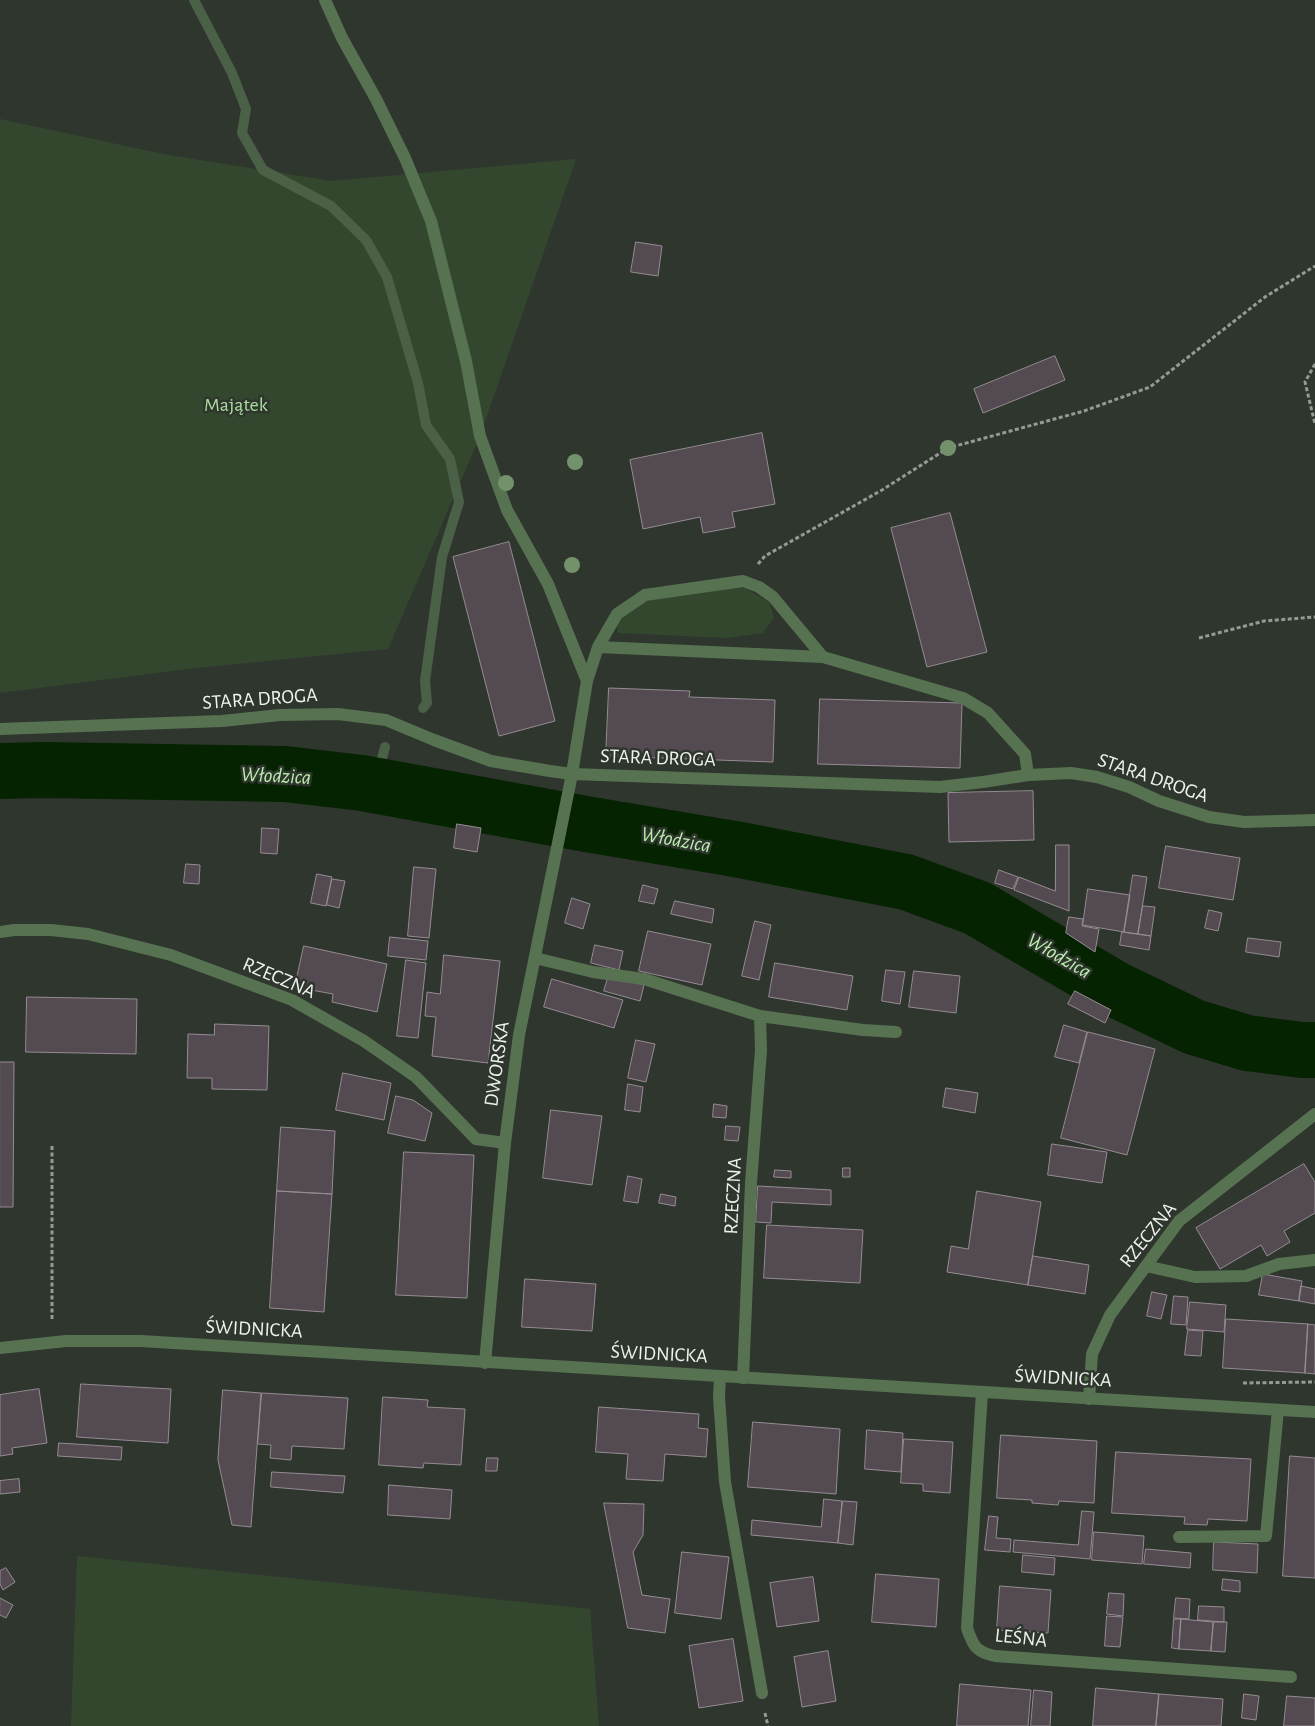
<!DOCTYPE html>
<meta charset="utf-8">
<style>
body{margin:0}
canvas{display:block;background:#2f362e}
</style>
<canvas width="1315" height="1726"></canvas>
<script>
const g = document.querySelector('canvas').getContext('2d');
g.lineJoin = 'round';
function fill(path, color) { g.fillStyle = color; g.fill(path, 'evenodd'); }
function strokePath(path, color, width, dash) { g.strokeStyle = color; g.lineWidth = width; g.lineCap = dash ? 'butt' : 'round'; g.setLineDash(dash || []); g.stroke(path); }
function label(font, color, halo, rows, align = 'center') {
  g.font = font + ' "Alegreya Sans",sans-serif'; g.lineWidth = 5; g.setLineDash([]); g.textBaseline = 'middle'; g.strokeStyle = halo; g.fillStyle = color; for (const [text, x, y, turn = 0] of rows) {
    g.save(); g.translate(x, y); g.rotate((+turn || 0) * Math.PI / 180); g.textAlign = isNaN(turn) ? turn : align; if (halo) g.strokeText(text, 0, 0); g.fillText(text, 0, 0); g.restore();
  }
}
fill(new Path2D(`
 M 0,119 L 168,155 L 332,181 L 576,159 L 480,436 L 388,649 L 187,669 L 0,693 Z
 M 729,583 L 746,589 L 769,602 L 774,618 L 763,633 L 727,638 L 618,633 L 617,625 L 623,609 L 645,595 Z
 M 77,1556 L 590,1609 L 599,1726 L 71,1726 Z`), '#33472e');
strokePath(new Path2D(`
 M 194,0 L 232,73 L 246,109 L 242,133 L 263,170 L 331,206 L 366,240 L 387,277 L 418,383 L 426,425 L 450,459 L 459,502 L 442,557 L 425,681 L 427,703 L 423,708
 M 375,785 L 385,747`), '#4b6147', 10);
strokePath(new Path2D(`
 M 0,771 L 45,770 L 285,774 L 362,783 L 586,824 L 735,849 L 906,882 L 977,908 L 1115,989 L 1194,1027 L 1247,1043 L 1302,1050 L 1315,1050`), '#052300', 56);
const building = new Path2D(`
 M 636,242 L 662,246 L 658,276 L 631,272 Z
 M 1055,356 L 1065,380 L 983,413 L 974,389 Z
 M 762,433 L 775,504 L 732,512 L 735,527 L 703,533 L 700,517 L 643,529 L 630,460 Z
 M 950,513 L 987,652 L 927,667 L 891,528 Z
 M 509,542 L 555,721 L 499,736 L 453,557 Z
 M 609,688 L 690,691 L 689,697 L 775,700 L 773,762 L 606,756 Z
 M 820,699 L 962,703 L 960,768 L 818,764 Z
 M 1033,791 L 1034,840 L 949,842 L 948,793 Z
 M 457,824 L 481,828 L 477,852 L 454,848 Z
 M 262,828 L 279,829 L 277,854 L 261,853 Z
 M 1056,845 L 1069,845 L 1069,911 L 1014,890 L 1019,877 L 1055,891 Z
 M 1166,846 L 1240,858 L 1233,900 L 1159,888 Z
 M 186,864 L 200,865 L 199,884 L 184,883 Z
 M 414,867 L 436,869 L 429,938 L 408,936 Z
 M 999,870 L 1018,877 L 1013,889 L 995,883 Z
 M 317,874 L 332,877 L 326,906 L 311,903 Z
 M 1133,875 L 1147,877 L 1138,934 L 1124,932 Z
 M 332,879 L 345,881 L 339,908 L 327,905 Z
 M 643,885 L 658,889 L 654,904 L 639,901 Z
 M 1088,889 L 1130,895 L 1124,932 L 1083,925 Z
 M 572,898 L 590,904 L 583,929 L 565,923 Z
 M 675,901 L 714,909 L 712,923 L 671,914 Z
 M 1143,906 L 1155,907 L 1151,936 L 1138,934 Z
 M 1209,910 L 1222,913 L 1218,931 L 1205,928 Z
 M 1069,917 L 1083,919 L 1082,926 L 1099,929 L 1095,952 L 1066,933 Z
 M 755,921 L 771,925 L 759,980 L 742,976 Z
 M 648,931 L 711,944 L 702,985 L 639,971 Z
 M 1122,932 L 1151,936 L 1149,950 L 1120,945 Z
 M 390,937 L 428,941 L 426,960 L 388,956 Z
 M 1248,938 L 1281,942 L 1279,957 L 1246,952 Z
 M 595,945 L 623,951 L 619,970 L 591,963 Z
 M 304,946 L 387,964 L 377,1012 L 332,1002 L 333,994 L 295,987 Z
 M 444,955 L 500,961 L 488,1063 L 432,1056 L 436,1017 L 425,1016 L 427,992 L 440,994 Z
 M 406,960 L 426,963 L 418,1038 L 397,1036 Z
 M 775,963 L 853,976 L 847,1010 L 769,997 Z
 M 886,970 L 905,972 L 900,1004 L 882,1001 Z
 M 914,971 L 960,976 L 956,1013 L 909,1007 Z
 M 609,975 L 644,985 L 640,1001 L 604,991 Z
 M 552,979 L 623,1000 L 614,1028 L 544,1007 Z
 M 1075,991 L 1111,1010 L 1105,1023 L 1068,1004 Z
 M 27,997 L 137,999 L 136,1054 L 26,1052 Z
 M 215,1024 L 269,1026 L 267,1090 L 212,1089 L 212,1078 L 187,1078 L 188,1034 L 214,1035 Z
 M 1064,1025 L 1087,1032 L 1079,1063 L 1055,1057 Z
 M 1088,1032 L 1155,1049 L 1127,1155 L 1061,1138 Z
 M 636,1040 L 655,1044 L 646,1082 L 628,1078 Z
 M 0,1062 L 14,1062 L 13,1207 L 0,1207 Z
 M 343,1073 L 391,1083 L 384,1120 L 336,1110 Z
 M 628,1084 L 643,1087 L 640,1112 L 625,1110 Z
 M 946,1088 L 978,1093 L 975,1113 L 943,1107 Z
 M 396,1096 L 413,1100 L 432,1113 L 425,1141 L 388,1133 Z
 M 714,1104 L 727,1106 L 726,1118 L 713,1117 Z
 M 551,1110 L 602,1116 L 592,1185 L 543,1178 Z
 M 726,1126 L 740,1127 L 738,1141 L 725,1140 Z
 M 281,1127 L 335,1131 L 332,1194 L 277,1191 Z
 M 1052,1144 L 1107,1152 L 1102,1183 L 1048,1175 Z
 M 404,1152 L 474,1155 L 467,1298 L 396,1295 Z
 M 1304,1164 L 1315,1182 L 1315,1213 L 1284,1231 L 1290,1242 L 1267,1256 L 1261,1245 L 1220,1269 L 1196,1228 Z
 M 843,1168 L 850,1168 L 850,1177 L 843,1177 Z
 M 775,1170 L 791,1171 L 791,1178 L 774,1177 Z
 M 628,1176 L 642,1179 L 638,1203 L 624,1201 Z
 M 758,1186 L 831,1190 L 831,1205 L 772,1202 L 771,1223 L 756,1222 Z
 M 277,1191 L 332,1194 L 324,1312 L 270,1308 Z
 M 977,1191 L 1041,1202 L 1028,1285 L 947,1272 L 951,1246 L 968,1249 Z
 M 661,1194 L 676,1197 L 675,1206 L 659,1203 Z
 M 767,1225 L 863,1230 L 860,1283 L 764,1278 Z
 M 1033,1256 L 1089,1265 L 1085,1294 L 1028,1285 Z
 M 1263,1274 L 1302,1281 L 1299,1301 L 1259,1295 Z
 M 525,1279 L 596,1284 L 592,1331 L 522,1327 Z
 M 1301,1286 L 1315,1289 L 1315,1304 L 1299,1301 Z
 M 1152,1292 L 1167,1295 L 1161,1319 L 1147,1316 Z
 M 1174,1296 L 1188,1297 L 1186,1325 L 1171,1324 Z
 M 1190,1302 L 1226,1305 L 1224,1332 L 1187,1329 Z
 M 1226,1319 L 1308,1324 L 1305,1373 L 1223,1368 Z
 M 1308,1324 L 1315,1325 L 1315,1374 L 1305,1373 Z
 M 1188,1330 L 1203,1331 L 1201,1356 L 1185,1355 Z
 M 81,1384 L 171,1389 L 168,1443 L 77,1437 Z
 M 39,1389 L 47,1443 L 12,1448 L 13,1454 L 0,1456 L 0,1395 Z
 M 223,1390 L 261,1393 L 251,1527 L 232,1525 L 218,1460 Z
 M 262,1393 L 348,1398 L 344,1449 L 292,1446 L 291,1460 L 270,1458 L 271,1445 L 258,1444 Z
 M 383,1397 L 428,1400 L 427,1407 L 465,1409 L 461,1465 L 424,1463 L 423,1468 L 379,1465 Z
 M 599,1407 L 699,1414 L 698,1428 L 708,1429 L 706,1457 L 665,1454 L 663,1481 L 626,1479 L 628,1454 L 596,1452 Z
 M 753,1422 L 840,1429 L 836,1494 L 748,1487 Z
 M 867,1430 L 903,1433 L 901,1472 L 865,1469 Z
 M 1001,1435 L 1097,1441 L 1094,1503 L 1059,1501 L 1058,1505 L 1032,1503 L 1032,1500 L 997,1498 Z
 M 904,1439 L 953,1442 L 950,1493 L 923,1491 L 923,1484 L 901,1483 Z
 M 59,1443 L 122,1447 L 121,1460 L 58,1456 Z
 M 1116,1452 L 1251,1459 L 1247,1521 L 1208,1519 L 1207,1525 L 1184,1524 L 1185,1517 L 1112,1513 Z
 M 1290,1456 L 1315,1458 L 1315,1578 L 1283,1576 Z
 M 487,1458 L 498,1458 L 497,1471 L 486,1471 Z
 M 272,1472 L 345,1476 L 343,1493 L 271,1487 Z
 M 19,1479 L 20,1492 L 0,1494 L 0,1481 Z
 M 389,1485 L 452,1490 L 450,1519 L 388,1515 Z
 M 824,1499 L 842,1501 L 838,1543 L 751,1535 L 752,1520 L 821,1527 Z
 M 843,1501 L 857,1502 L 853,1545 L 838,1543 Z
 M 604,1503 L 644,1504 L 643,1535 L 633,1552 L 642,1595 L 670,1599 L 665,1633 L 628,1628 Z
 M 1082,1511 L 1094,1512 L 1090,1559 L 1013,1552 L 1014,1540 L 1078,1545 Z
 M 989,1516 L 998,1517 L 996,1538 L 1011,1539 L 1010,1552 L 985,1550 Z
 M 1094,1532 L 1144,1536 L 1142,1564 L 1092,1560 Z
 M 1214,1542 L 1258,1544 L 1257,1573 L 1213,1570 Z
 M 1146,1549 L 1191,1553 L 1190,1568 L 1144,1564 Z
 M 682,1552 L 729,1557 L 721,1619 L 675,1613 Z
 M 1023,1555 L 1055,1558 L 1054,1575 L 1022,1572 Z
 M 6,1568 L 15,1582 L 3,1590 L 0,1584 L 0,1571 Z
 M 876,1574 L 939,1579 L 936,1627 L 872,1622 Z
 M 813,1577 L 819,1621 L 777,1627 L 770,1583 Z
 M 1223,1579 L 1240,1581 L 1240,1592 L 1222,1590 Z
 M 1000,1586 L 1051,1590 L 1048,1633 L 997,1630 Z
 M 1109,1593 L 1124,1594 L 1123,1616 L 1107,1614 Z
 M 0,1598 L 13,1605 L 6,1618 L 0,1615 Z
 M 1176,1598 L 1190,1599 L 1189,1619 L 1174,1618 Z
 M 1199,1606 L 1224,1607 L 1224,1622 L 1198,1620 Z
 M 1107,1616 L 1123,1617 L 1120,1647 L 1105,1646 Z
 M 1174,1619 L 1181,1619 L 1179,1649 L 1172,1648 Z
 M 1181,1619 L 1213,1622 L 1211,1651 L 1179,1649 Z
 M 1214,1622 L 1227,1622 L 1225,1652 L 1211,1651 Z
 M 733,1639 L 743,1701 L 699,1708 L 689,1646 Z
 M 828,1651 L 836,1701 L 802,1707 L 794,1657 Z
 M 960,1684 L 1031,1690 L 1028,1726 L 957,1726 Z
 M 1096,1688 L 1159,1694 L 1156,1726 L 1093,1726 Z
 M 1034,1690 L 1052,1692 L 1050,1726 L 1031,1726 Z
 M 1159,1694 L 1223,1699 L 1221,1726 L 1156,1726 Z
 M 1244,1694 L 1259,1696 L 1256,1720 L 1242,1718 Z
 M 1287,1696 L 1315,1698 L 1315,1726 L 1284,1726 Z`);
fill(building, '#534b51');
strokePath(building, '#958b93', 1);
strokePath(new Path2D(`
 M 1315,364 L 1305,382 L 1315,424
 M 758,564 L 765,556 L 882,490 L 948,448 L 1084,411 L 1150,387 L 1265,297 L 1315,266
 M 1199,638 L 1264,621 L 1315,617
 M 52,1146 L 52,1319
 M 1243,1383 L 1315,1382
 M 765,1713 L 768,1726`), '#959a94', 3, [4, 2.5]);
strokePath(new Path2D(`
 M 325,0 L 342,38 L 376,99 L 405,158 L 431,221 L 466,361 L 480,436 L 507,510 L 548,584 L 587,681
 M 598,647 L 617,614 L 645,595 L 743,581 L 759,587 L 773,597 L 823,657
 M 572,774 L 587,681 L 598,647 L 823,657 L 963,698 L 988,713 L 1025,754 L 1028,775
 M 0,932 L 14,930 L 51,930 L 88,934 L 171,955 L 292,1000 L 364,1041 L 416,1077 L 476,1139 L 505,1143
 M 535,958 L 593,972 L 644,979 L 760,1016 L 761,1050 L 751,1183 L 743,1378
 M 760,1016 L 863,1030 L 896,1032
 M 1146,1266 L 1195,1277 L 1246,1276 L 1279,1264 L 1315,1260
 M 720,1377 L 719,1397 L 725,1482 L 762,1693
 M 1179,1537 L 1266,1536 L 1278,1410`), '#577251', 12);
strokePath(new Path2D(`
 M 0,729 L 222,721 L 280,715 L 338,714 L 386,720 L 434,740 L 491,761 L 550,771 L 572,774 L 940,787 L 983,782 L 1028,775 L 1071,773 L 1097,777 L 1129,787 L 1159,801 L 1209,817 L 1244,822 L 1315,820
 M 485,1363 L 505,1143 L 519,1035 L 572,774
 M 982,1392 L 967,1628 C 973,1646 976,1652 995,1656 L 1291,1677
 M 1089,1399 L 1092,1354 L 1110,1315 L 1179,1221 L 1315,1114`), '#577251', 12);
strokePath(new Path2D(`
 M 0,1348 L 66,1341 L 141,1341 L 1315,1412`), '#577251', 12);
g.fillStyle = '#73926b';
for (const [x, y] of [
 [948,448],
 [575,462],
 [506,483],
 [572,565]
]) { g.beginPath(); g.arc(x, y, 8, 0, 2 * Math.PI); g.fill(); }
label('20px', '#aade9d', '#2f362e', [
 ["Majątek",236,405]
]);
label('20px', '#eef2ed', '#2f362e', [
 ["STARA DROGA",260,699,-4],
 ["STARA DROGA",658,758,2],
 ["STARA DROGA",1153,778,19],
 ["RZECZNA",279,978,23],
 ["DWORSKA",497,1064,-82],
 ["RZECZNA",733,1196,-87],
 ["RZECZNA",1148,1235,-51],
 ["ŚWIDNICKA",254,1329,3],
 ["ŚWIDNICKA",659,1354,3],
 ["ŚWIDNICKA",1063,1378,3],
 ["LEŚNA",1021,1638,6]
]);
label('italic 21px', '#baefad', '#2f362e', [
 ["Włodzica",276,776,3],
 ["Włodzica",676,840,10],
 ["Włodzica",1059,956,30]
]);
</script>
